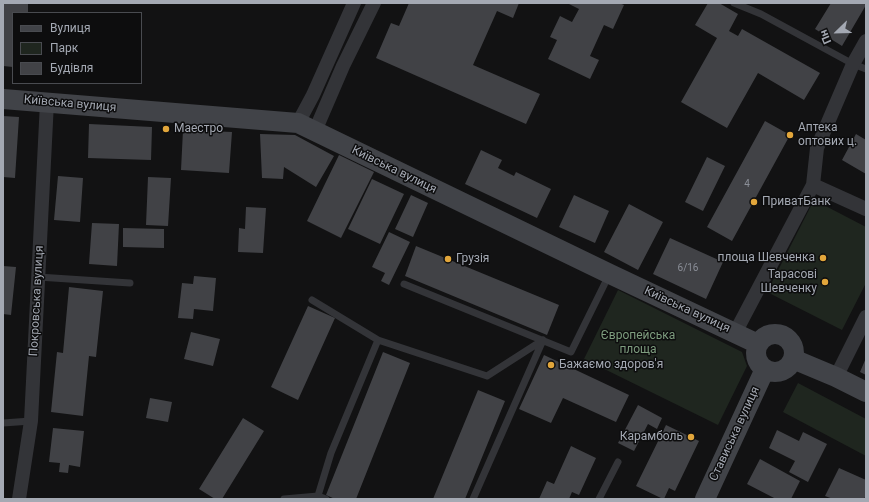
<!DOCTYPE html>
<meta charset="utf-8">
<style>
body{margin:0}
#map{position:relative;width:869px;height:502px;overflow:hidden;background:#121213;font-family:Roboto,sans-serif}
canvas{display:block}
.frame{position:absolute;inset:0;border:4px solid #a4a9b3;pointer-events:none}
.legend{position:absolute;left:12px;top:12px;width:130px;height:72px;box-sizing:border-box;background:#0d0d0e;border:1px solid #494b50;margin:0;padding:5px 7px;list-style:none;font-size:12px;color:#a4a9b3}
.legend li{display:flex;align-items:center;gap:8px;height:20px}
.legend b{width:20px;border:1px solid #494b50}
.north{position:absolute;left:817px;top:12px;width:40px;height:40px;-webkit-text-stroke:3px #0d0d0e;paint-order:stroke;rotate:247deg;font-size:11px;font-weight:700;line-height:16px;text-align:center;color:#a4a9b3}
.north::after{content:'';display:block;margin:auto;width:14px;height:18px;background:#a4a9b3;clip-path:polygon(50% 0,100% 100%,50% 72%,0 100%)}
</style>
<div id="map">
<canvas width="869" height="502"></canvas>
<div class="frame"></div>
<ul class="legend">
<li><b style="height:5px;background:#414348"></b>Вулиця</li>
<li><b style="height:11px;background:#1f261f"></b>Парк</li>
<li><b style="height:11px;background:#414246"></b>Будівля</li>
</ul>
<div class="north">Пн</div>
</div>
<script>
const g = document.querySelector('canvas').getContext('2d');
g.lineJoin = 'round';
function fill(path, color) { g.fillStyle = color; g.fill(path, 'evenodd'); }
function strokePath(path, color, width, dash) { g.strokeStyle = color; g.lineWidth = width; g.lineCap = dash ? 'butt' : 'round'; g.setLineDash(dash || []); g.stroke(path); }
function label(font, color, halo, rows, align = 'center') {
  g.font = font + ' Roboto,sans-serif'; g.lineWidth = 3; g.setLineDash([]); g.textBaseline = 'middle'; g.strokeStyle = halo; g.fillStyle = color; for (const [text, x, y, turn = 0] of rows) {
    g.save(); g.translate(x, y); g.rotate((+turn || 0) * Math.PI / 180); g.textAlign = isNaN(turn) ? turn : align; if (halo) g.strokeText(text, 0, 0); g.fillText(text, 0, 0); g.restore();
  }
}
fill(new Path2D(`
 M 814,200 L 866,227 L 866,283 L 842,330 L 767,292 Z
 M 618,290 L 742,352 L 747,366 L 718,425 L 584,359 Z
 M 798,383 L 866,419 L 866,456 L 783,412 Z`), '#1f261f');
fill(new Path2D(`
 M 3,3 L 28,4 L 28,13 L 13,13 L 13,67 L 3,66 Z
 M 409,3 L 519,3 L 513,18 L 497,11 L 473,65 L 540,94 L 526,124 L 376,58 L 391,23 L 399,26 Z
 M 567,3 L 619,3 L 624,5 L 613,29 L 604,25 L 590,56 L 599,60 L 590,79 L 548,59 L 557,40 L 550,37 L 560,16 L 572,22 L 579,9 Z
 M 708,3 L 719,3 L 738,14 L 729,31 L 738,36 L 742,29 L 820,73 L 804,100 L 758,73 L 727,128 L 681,102 L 717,38 L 695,25 Z
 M 831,3 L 863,3 L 866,5 L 842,46 L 815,29 Z
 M 3,116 L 19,117 L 15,178 L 3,177 Z
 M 765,121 L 790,135 L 732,241 L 707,227 Z
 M 89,124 L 152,127 L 151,160 L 88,158 Z
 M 183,130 L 232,132 L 229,173 L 181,170 Z
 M 260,134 L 295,135 L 334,156 L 316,187 L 284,167 L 283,179 L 262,178 Z
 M 856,134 L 866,140 L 866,174 L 842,160 Z
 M 481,150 L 502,160 L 498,168 L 514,176 L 516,172 L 551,189 L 537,218 L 465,184 Z
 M 339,155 L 374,172 L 341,238 L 307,221 Z
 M 707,157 L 725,166 L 703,211 L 685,202 Z
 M 58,176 L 83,178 L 80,222 L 54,220 Z
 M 148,177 L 171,178 L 168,226 L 146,225 Z
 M 372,179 L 404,194 L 380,244 L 348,229 Z
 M 411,195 L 428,203 L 413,237 L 395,229 Z
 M 574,195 L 609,211 L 595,243 L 559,227 Z
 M 629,204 L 663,222 L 638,270 L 604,252 Z
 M 246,207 L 266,208 L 263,253 L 238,252 L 239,228 L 245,229 Z
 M 92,223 L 119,224 L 117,266 L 89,264 Z
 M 123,228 L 164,229 L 164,248 L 123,247 Z
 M 389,232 L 410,242 L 389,285 L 381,281 L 385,273 L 372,267 Z
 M 670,238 L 723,262 L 706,299 L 653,274 Z
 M 416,246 L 559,305 L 547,335 L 405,276 Z
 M 3,266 L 16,267 L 11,315 L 3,314 Z
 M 194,276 L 216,278 L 213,311 L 194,309 L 193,319 L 178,318 L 182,283 L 193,284 Z
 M 69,287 L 103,291 L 96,357 L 89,356 L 83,416 L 51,412 L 57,352 L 63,353 Z
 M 308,306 L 335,318 L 298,400 L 271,387 Z
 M 191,332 L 220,339 L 213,366 L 184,359 Z
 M 383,352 L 410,363 L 356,499 L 335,499 L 326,495 Z
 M 544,355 L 629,395 L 616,422 L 563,398 L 551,423 L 519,409 Z
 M 866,358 L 866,375 L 860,372 Z
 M 478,390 L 505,401 L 465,499 L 433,499 Z
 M 150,398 L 172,402 L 168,422 L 146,418 Z
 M 638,405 L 662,418 L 657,429 L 648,424 L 634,451 L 618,443 Z
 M 243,418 L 264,431 L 222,499 L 215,499 L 199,489 Z
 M 666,425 L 699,441 L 675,491 L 669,488 L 664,499 L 663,499 L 636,486 Z
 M 53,428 L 84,431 L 80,467 L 69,465 L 68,473 L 59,472 L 60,463 L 49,462 Z
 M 777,430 L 799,441 L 803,432 L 827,444 L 808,482 L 789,472 L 795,461 L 769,448 Z
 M 571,446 L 596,458 L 579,495 L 572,492 L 569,499 L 539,499 L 547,481 L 554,484 Z
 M 760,459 L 800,481 L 791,499 L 776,499 L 747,484 Z
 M 839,468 L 866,480 L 866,495 L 864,499 L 833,499 L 825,496 Z`), '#414246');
strokePath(new Path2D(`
 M 734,3 L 761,14 L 853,64 L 866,69
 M 38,277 L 130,283
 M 404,284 L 571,352 L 609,275
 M 312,300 L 378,340 L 487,376 L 543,340
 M 3,423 L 31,421
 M 284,499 L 318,496 L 326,499
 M 317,499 L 331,453 L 378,340
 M 473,499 L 543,340
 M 599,499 L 618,462`), '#333438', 7);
strokePath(new Path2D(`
 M 298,123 L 313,95 L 354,3
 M 315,131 L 343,66 L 374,3
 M 813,185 L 866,209
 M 735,333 L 813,185 L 817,148 L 853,64 L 866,41
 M 836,377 L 866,317
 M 19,499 L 31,421 L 47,102`), '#333438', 14);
strokePath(new Path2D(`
 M 3,99 L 298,123 L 610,274 L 758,344
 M756 353a19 19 0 1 1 38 0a19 19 0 1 1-38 0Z
 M 793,359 L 836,377 L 866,392
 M 705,499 L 765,369`), '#414348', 20);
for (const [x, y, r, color] of [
 [166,129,4,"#e2a63b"],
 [790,135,4,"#e2a63b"],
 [754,202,4,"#e2a63b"],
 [823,258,4,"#e2a63b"],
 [448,259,4,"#e2a63b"],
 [825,282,4,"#e2a63b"],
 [551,365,4,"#e2a63b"],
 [691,437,4,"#e2a63b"]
]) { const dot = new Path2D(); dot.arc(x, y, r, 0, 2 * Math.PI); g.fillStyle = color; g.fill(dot); strokePath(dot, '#0d0d0e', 1.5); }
label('10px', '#8b8f98', null, [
 ["4",747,184],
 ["6/16",688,268]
]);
label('12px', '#a4a9b3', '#0d0d0e', [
 ["Київська вулиця",70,104,5],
 ["Київська вулиця",394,170,26],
 ["Покровська вулиця",37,301,-87],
 ["Київська вулиця",687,310,25],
 ["Стависька вулиця",735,434,-65]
]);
label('12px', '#a4a9b3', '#0d0d0e', [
 ["Аптека",798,128],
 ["оптових ц.",798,142],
 ["Маестро",174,129],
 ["ПриватБанк",762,202],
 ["площа Шевченка",815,258,"right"],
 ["Грузія",456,259],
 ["Тарасові",817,275,"right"],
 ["Шевченку",817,289,"right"],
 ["Бажаємо здоров'я",559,365],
 ["Карамболь",683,437,"right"]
], 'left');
label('12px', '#7d9c7e', '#0d0d0e', [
 ["Європейська",638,336],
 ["площа",638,350]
]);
</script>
